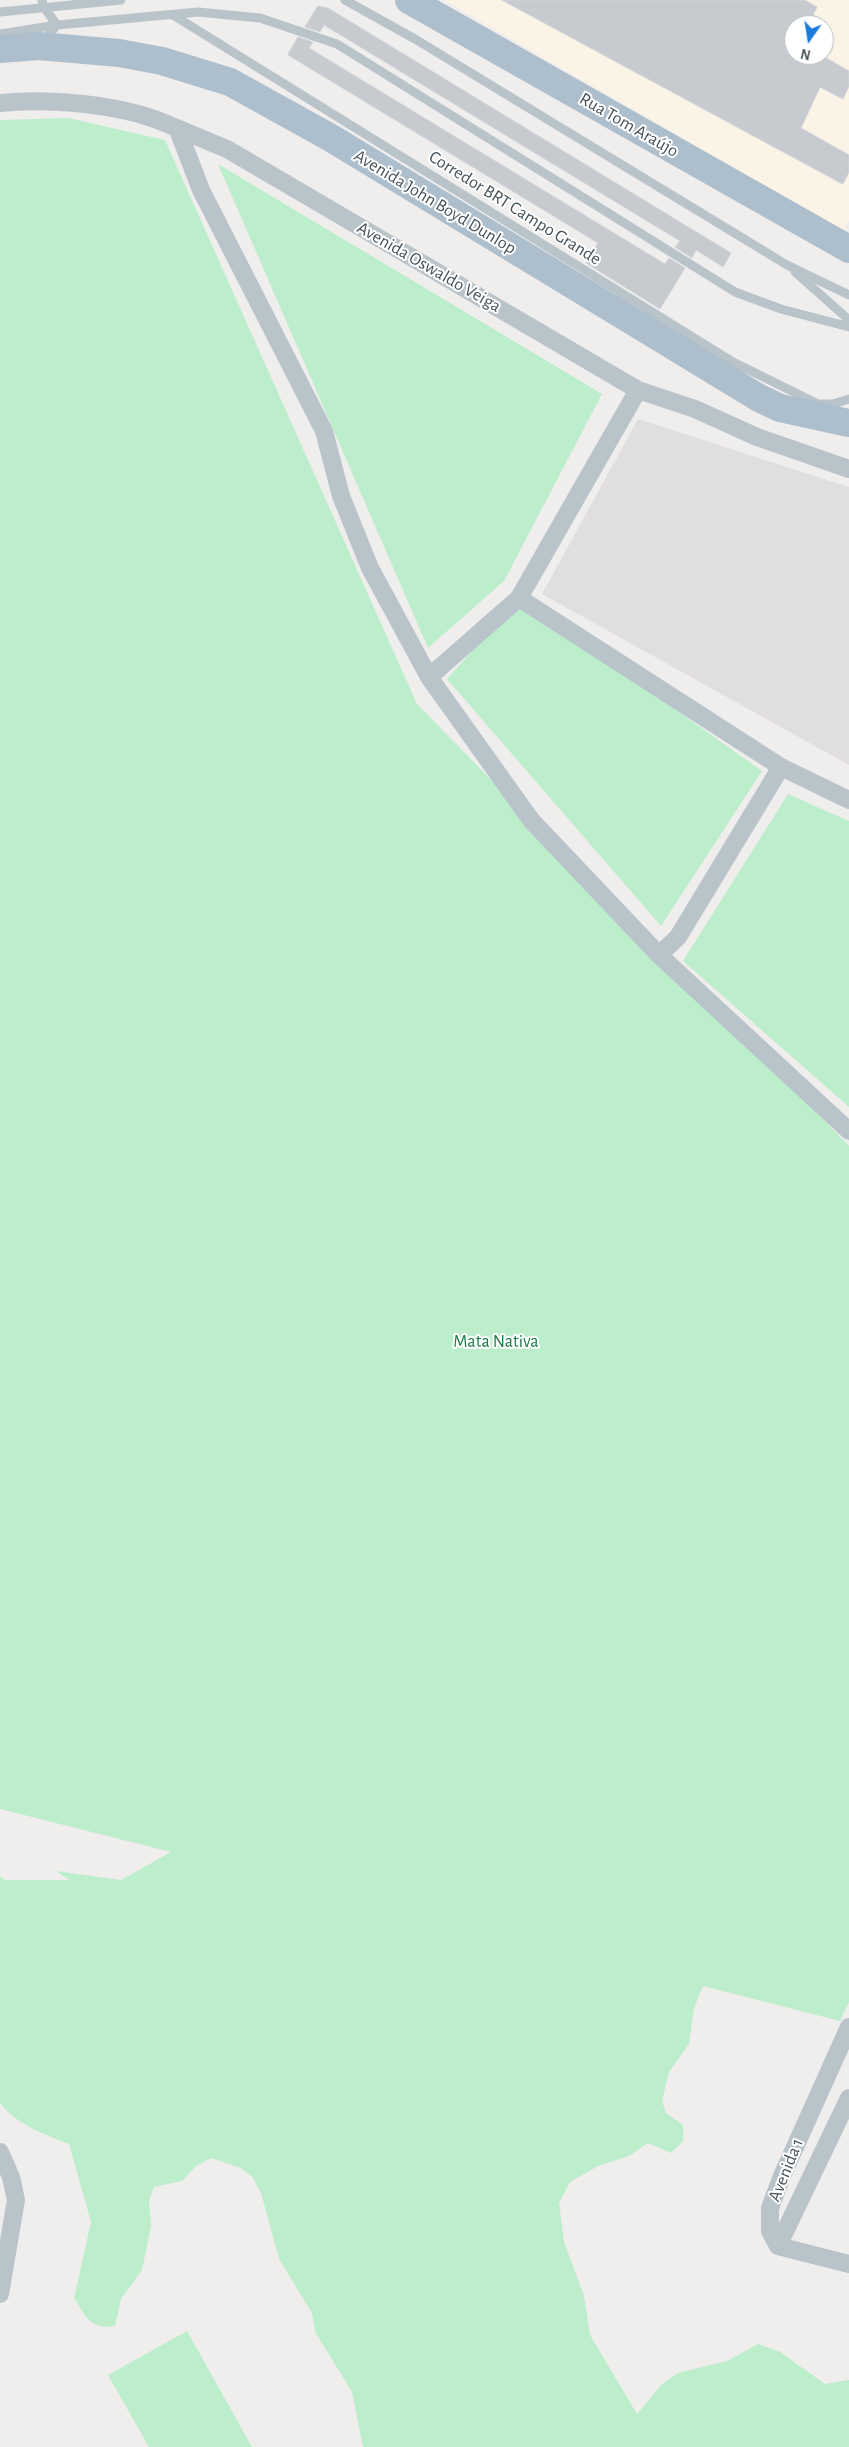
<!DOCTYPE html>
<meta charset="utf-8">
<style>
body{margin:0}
#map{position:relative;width:849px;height:2447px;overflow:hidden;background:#f0eded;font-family:"Alegreya Sans",sans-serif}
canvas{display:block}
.north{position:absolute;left:784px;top:15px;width:50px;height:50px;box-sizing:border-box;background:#fff;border:1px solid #b5babd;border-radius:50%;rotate:193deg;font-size:14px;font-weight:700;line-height:20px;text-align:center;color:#46525a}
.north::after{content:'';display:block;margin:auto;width:18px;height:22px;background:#1c7adb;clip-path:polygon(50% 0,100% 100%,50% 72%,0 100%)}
</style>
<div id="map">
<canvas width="849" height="2447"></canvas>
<div class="north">N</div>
</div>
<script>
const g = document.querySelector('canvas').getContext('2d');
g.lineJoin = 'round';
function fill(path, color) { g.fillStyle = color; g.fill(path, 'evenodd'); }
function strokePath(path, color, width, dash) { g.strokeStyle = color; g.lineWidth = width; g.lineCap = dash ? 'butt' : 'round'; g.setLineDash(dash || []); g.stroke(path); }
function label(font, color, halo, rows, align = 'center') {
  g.font = font + ' "Alegreya Sans",sans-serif'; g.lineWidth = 4; g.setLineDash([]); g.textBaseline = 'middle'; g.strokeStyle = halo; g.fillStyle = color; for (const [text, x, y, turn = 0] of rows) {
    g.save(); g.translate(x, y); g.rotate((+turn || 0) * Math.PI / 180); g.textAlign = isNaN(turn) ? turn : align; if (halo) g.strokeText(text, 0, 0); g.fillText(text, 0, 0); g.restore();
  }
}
fill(new Path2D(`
 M 444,0 L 849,0 L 849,220 L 843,231 ZM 794,25 L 824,25 L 824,55 L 794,55 Z`), '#fbf4e6');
fill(new Path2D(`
 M 638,419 L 849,487 L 849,765 L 542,594 Z`), '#e1dedf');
fill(new Path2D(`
 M 68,118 L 165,140 L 417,704 L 849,1146 L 849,2002 L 840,2021 L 703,1986 L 694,2008 L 689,2044 L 669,2072 L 662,2101 L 666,2113 L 683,2125 L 683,2141 L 671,2153 L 648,2143 L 629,2156 L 598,2166 L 570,2182 L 559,2203 L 564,2242 L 584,2296 L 590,2335 L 637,2414 L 661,2385 L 678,2373 L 727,2361 L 758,2344 L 780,2352 L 825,2384 L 849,2380 L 849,2447 L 363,2447 L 352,2392 L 315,2332 L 312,2313 L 279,2259 L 261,2193 L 253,2178 L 241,2168 L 211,2158 L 196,2166 L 182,2181 L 154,2187 L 149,2200 L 151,2226 L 142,2270 L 121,2299 L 115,2326 C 91,2330 86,2317 74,2298 L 91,2222 L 69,2144 C 44,2134 17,2125 0,2103 L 0,1876 L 5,1880 L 69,1880 L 56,1871 L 121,1880 L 171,1852 L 0,1809 L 0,120 Z
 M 218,164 L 602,394 L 504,581 L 428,648 Z
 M 519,598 L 762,771 L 661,926 L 447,679 Z
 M 788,794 L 849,821 L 849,1107 L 683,961 Z
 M 187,2331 L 252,2447 L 149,2447 L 108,2375 Z`), '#bceecc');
const building = new Path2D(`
 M 502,0 L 805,0 L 817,7 L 808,25 L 794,25 L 794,55 L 821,55 L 849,71 L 849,86 L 843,99 L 820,87 L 801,128 L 849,155 L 849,172 L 843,184 Z
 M 318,6 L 328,8 L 731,253 L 723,267 L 696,250 L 692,258 L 675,247 L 680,241 L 324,25 L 320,32 L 305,27 Z
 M 298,37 L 313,42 L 309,48 L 665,264 L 669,258 L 685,268 L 660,309 L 586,263 L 598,243 L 288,55 Z`);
fill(building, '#c7cbd0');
strokePath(building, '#d1d4d9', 1);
strokePath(new Path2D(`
 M 345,0 L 415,39 L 787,265 L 849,295
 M 0,12 L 121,0
 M 173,15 L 733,362 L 818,404 L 833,404 L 849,399
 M 0,34 L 57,25 L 43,6 L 42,0
 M 43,42 L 57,25 L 198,12 L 260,18 L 337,44 L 735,292 L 781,309 L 849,327
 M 795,272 L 849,320`), '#b9c3ca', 9);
strokePath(new Path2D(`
 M 0,103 C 48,98 122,104 167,124 C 187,132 207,141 227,149 L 638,390 L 695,409 L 757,437 L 849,469
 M 178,130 L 201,190 L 324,431 L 341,496 L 370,568 L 429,677 L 531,820 L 659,955 L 849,1131
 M 519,598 L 781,767 L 849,800
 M 429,677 L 519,598 L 638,390
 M 659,955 L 678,937 L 781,767
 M 0,2152 L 11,2177 L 16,2200 L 0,2294
 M 778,2246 L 770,2231 L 770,2208 L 782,2176 L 849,2027
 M 778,2246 L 849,2098
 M 778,2246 L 849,2264`), '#b9c3ca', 18);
strokePath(new Path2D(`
 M 409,0 L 849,249
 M 0,49 L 39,46 L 119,53 L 162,61 L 230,82 L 331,138 L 759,398 L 780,408 L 849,423`), '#adbecc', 28);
label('18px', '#46525a', '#fff', [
 ["Rua Tom Araújo",629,125,30],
 ["Avenida John Boyd Dunlop",435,202,31],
 ["Corredor BRT Campo Grande",515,208,32],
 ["Avenida Oswaldo Veiga",429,267,30],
 ["Avenida 1",786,2170,-68]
]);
label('18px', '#187a44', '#fff', [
 ["Mata Nativa",496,1342]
]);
</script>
